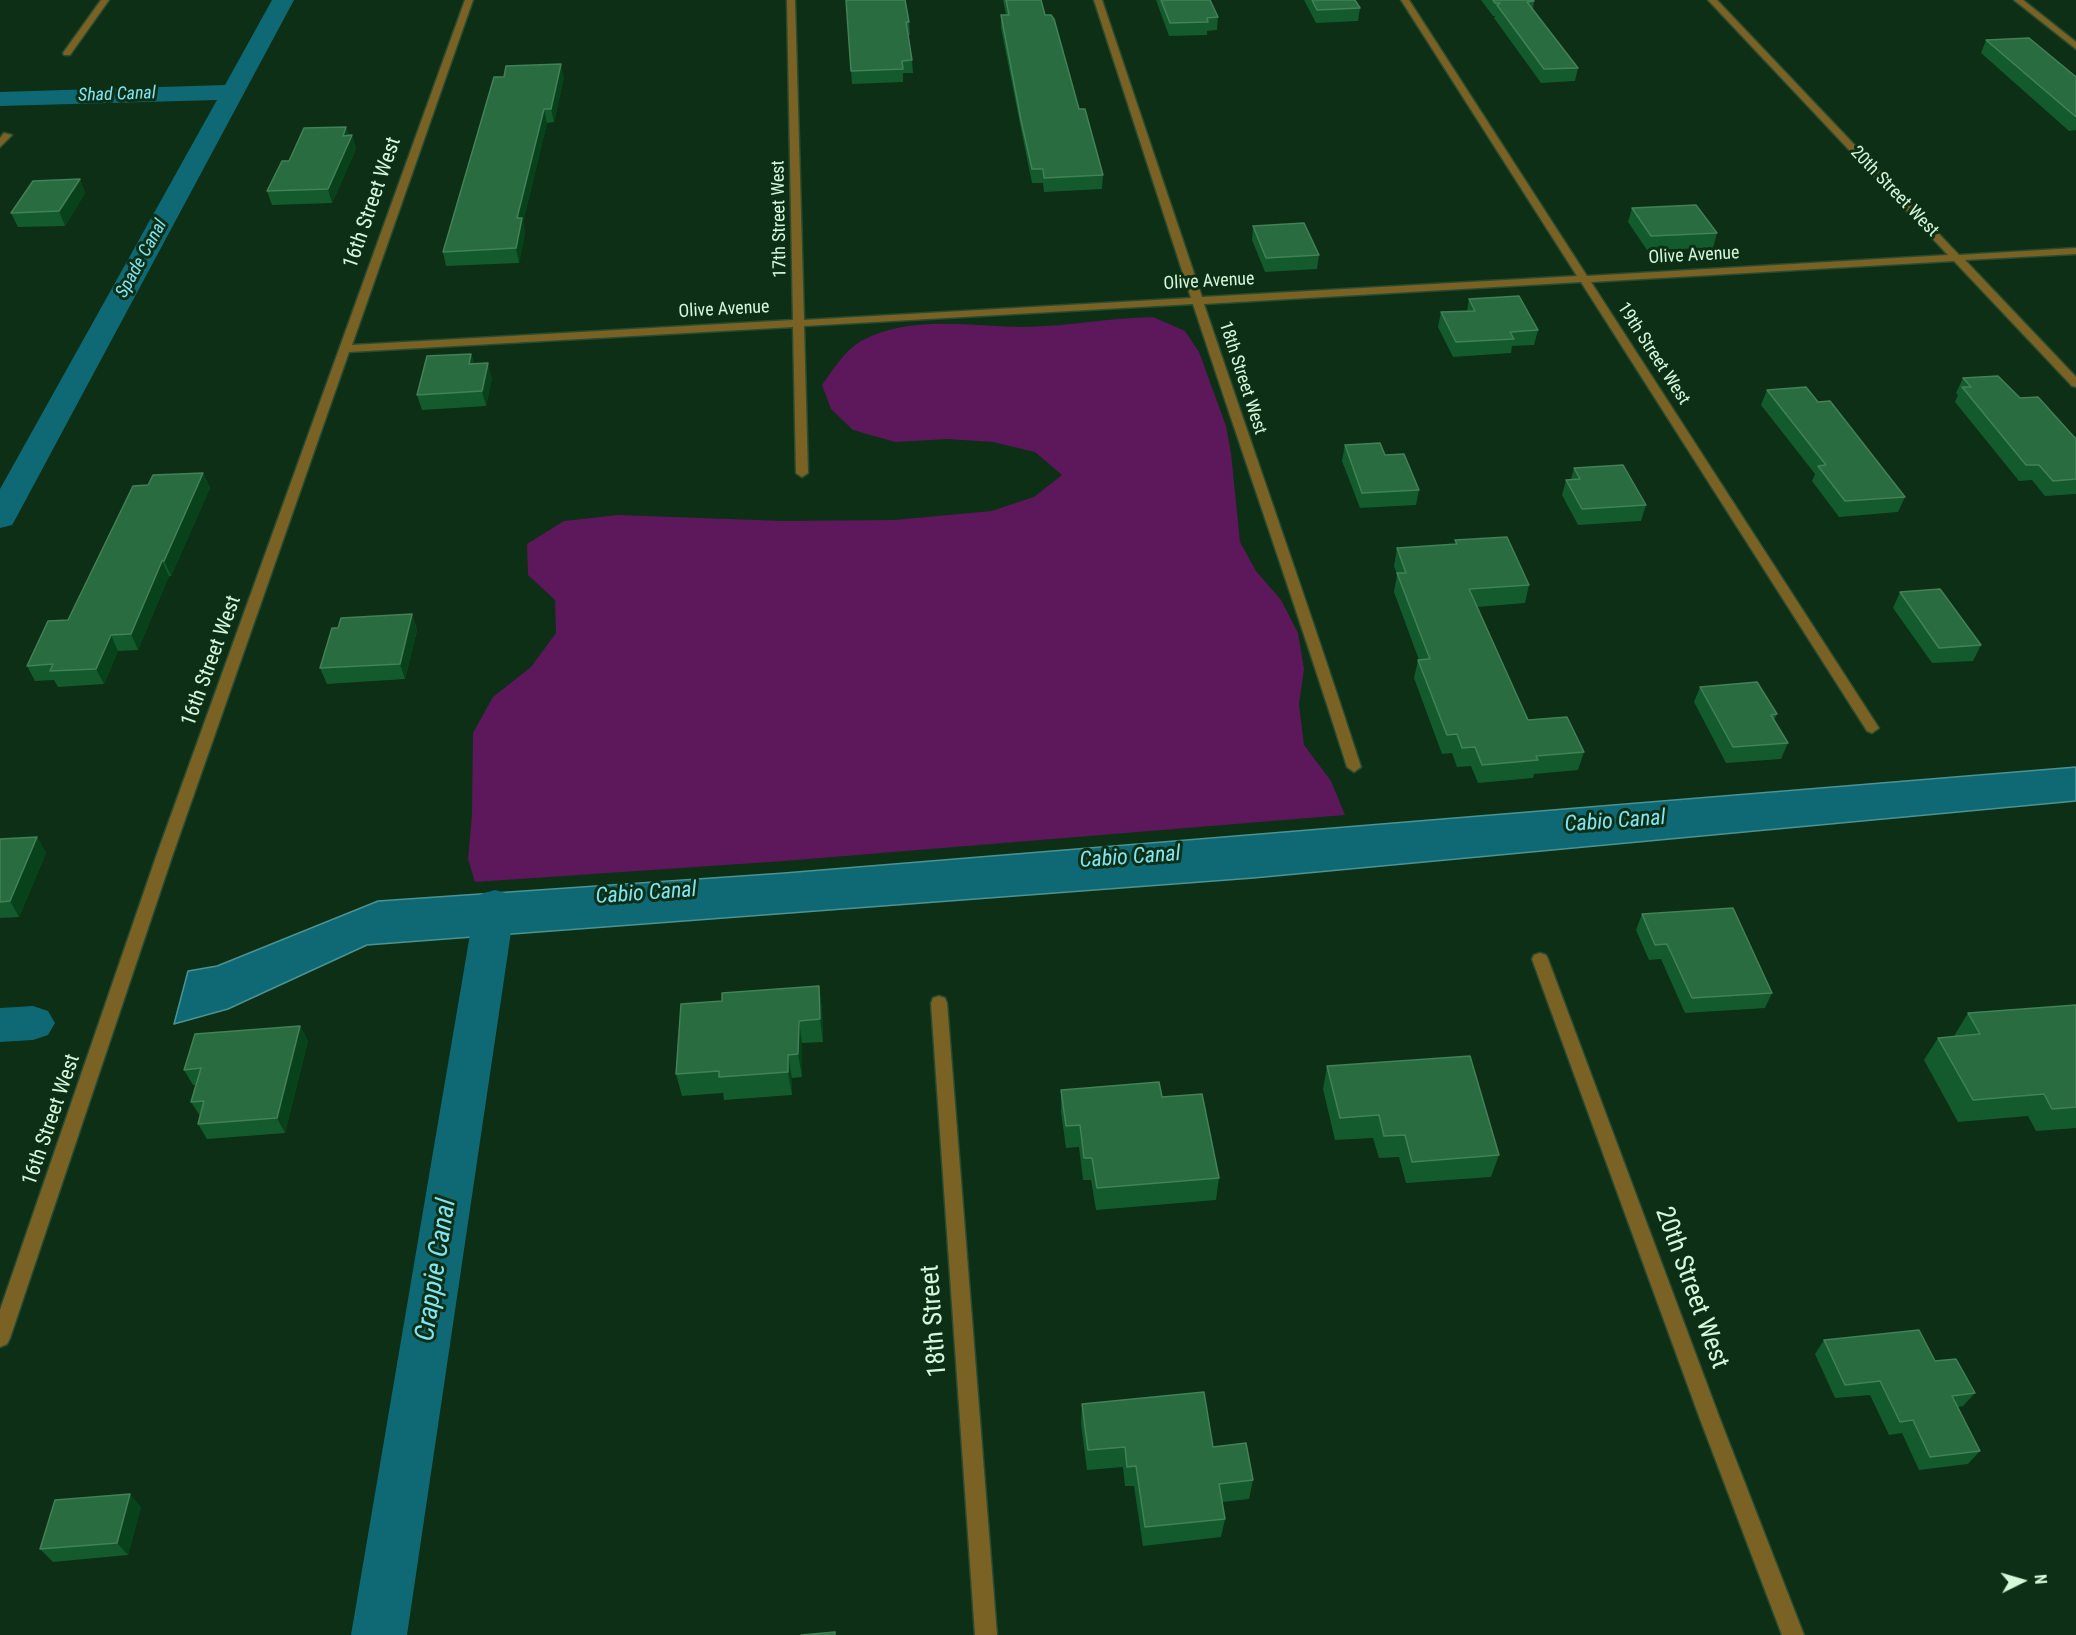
<!DOCTYPE html>
<style>
body{margin:0}
#map{position:relative;width:2076px;height:1635px;overflow:hidden;background:#0c2f15;font-family:"Roboto Condensed",sans-serif}
canvas{display:block}
.north{position:absolute;left:1992px;top:1551px;width:60px;height:60px;-webkit-text-stroke:4px #0c2f15;paint-order:stroke;rotate:85deg;font-size:16px;font-weight:700;line-height:24px;text-align:center;color:#d6f7da}
.north::after{content:'';display:block;margin:auto;width:21px;height:27px;background:#d6f7da;clip-path:polygon(50% 0,100% 100%,50% 72%,0 100%)}
</style>
<div id="map">
<canvas width="2076" height="1635"></canvas>
<div class="north">N</div>
</div>
<script>
const g = document.querySelector('canvas').getContext('2d');
g.lineJoin = 'round';
function fill(path, color) { g.fillStyle = color; g.fill(path, 'evenodd'); }
function strokePath(path, color, width, dash) { g.strokeStyle = color; g.lineWidth = width; g.lineCap = dash ? 'butt' : 'round'; g.setLineDash(dash || []); g.stroke(path); }
function label(font, color, halo, rows, align = 'center') {
  g.font = font + ' "Roboto Condensed",sans-serif'; g.lineWidth = 6; g.setLineDash([]); g.textBaseline = 'middle'; g.strokeStyle = halo; g.fillStyle = color; for (const [text, x, y, turn = 0] of rows) {
    g.save(); g.translate(x, y); g.rotate((+turn || 0) * Math.PI / 180); g.textAlign = isNaN(turn) ? turn : align; if (halo) g.strokeText(text, 0, 0); g.fillText(text, 0, 0); g.restore();
  }
}
fill(new Path2D(`
 M 1153,317 L 1185,331 L 1199,352 L 1226,426 L 1231,453 L 1240,542 L 1256,571 L 1281,600 L 1298,633 L 1304,669 L 1299,704 L 1304,745 L 1331,781 L 1345,815 L 784,861 L 475,882 L 468,859 L 472,815 L 473,733 L 493,697 L 531,667 L 556,633 L 555,600 L 528,575 L 527,544 L 564,521 L 618,515 L 784,521 L 894,520 L 992,511 L 1034,497 L 1062,475 L 1035,452 L 993,442 L 948,439 L 895,442 L 853,430 L 831,409 L 822,385 C 833,370 844,351 861,341 C 912,314 970,327 1025,327 C 1068,326 1110,318 1153,317 Z`), '#5c185b');
const water = new Path2D(`
 M 2076,767 L 2076,801 L 1254,878 L 367,945 L 228,1009 L 174,1024 L 188,971 L 217,966 L 378,901 L 784,873 Z`);
fill(water, '#0f6975');
strokePath(water, '#4b9493', 1.5);
fill(new Path2D(`
 M 272,0 L 294,0 L 16,518 L 12,525 L 0,528 L 0,489 L 217,100 L 0,106 L 0,92 L 225,85 Z
 M 495,890 L 509,894 L 515,905 L 407,1635 L 351,1635 L 475,905 L 481,894 Z
 M 33,1006 L 48,1011 L 55,1023 L 48,1035 L 33,1040 L 0,1042 L 0,1008 Z`), '#0f6975');
const street = new Path2D(`
 M 101,0 L 109,0 L 70,55 L 64,55 L 63,53 Z
 M 465,0 L 473,0 L 352,345 L 793,320 L 787,0 L 795,0 L 804,320 L 1191,298 L 1094,0 L 1102,0 L 1202,297 L 1577,276 L 1401,0 L 1409,0 L 1587,276 L 1948,255 L 1708,0 L 1717,0 L 1959,255 L 2076,248 L 2076,254 L 1965,260 L 2076,377 L 2076,387 L 2072,386 L 1954,261 L 1591,282 L 1877,725 L 1879,728 L 1872,733 L 1867,731 L 1581,282 L 1204,304 C 1256,458 1311,612 1361,767 L 1354,772 L 1347,767 C 1298,612 1244,459 1193,304 L 804,326 L 808,473 L 802,477 L 796,473 L 793,327 L 349,352 L 173,854 L 10,1338 L 7,1344 L 0,1347 L 0,1310 L 157,854 Z
 M 2014,0 L 2023,0 L 2076,42 L 2076,49 Z
 M 4,133 L 12,135 L 0,147 L 0,138 Z
 M 1540,953 L 1546,955 L 1548,959 L 1720,1419 L 1804,1635 L 1782,1635 L 1700,1419 L 1532,959 L 1534,955 Z
 M 939,996 L 945,998 L 947,1003 L 997,1635 L 975,1635 L 931,1003 L 933,998 Z`);
strokePath(street, '#284b31', 3);
fill(street, '#796223');
fill(new Path2D(`
 M 846,0 L 909,22 L 910,35 L 908,35 L 912,60 L 913,73 L 903,73 L 903,82 L 852,84 Z
 M 1003,0 L 1041,0 L 1045,15 L 1103,175 L 1102,189 L 1044,192 L 1043,183 L 1032,183 L 1022,134 L 1001,28 L 1001,15 L 1006,15 Z
 M 1156,0 L 1210,0 L 1218,17 L 1217,30 L 1207,31 L 1207,35 L 1169,36 Z
 M 1304,0 L 1355,0 L 1360,8 L 1358,21 L 1316,23 Z
 M 1481,0 L 1533,0 L 1534,1 L 1533,9 L 1578,68 L 1575,81 L 1541,83 L 1494,18 L 1495,16 L 1493,16 Z
 M 1986,40 L 2076,77 L 2076,130 L 2069,131 L 1981,53 Z
 M 564,77 L 554,122 L 547,123 L 523,222 L 525,233 L 519,263 L 446,266 L 443,252 Z
 M 346,127 L 349,135 L 352,135 L 356,149 L 332,203 L 272,205 L 267,191 L 289,161 Z
 M 80,179 L 85,193 L 65,226 L 18,227 L 11,213 Z
 M 1632,208 L 1717,233 L 1713,248 L 1647,250 L 1628,222 Z
 M 1253,226 L 1319,255 L 1317,269 L 1265,272 L 1252,240 Z
 M 1469,299 L 1538,330 L 1534,345 L 1512,346 L 1511,353 L 1453,357 L 1438,327 L 1441,312 L 1467,311 Z
 M 471,354 L 474,363 L 492,378 L 486,406 L 422,410 L 417,395 Z
 M 1963,378 L 2020,398 L 2076,439 L 2076,494 L 2045,496 L 2032,480 L 2019,481 L 1955,402 L 1958,395 L 1956,393 Z
 M 1767,390 L 1818,402 L 1905,497 L 1898,512 L 1839,517 L 1812,481 L 1815,474 L 1761,405 Z
 M 1345,445 L 1385,455 L 1419,490 L 1416,505 L 1360,508 L 1342,461 Z
 M 1574,468 L 1646,505 L 1641,521 L 1578,525 L 1562,495 L 1566,480 L 1571,479 Z
 M 203,473 L 210,488 L 171,576 L 169,576 L 138,650 L 118,651 L 104,684 L 58,687 L 54,680 L 35,681 L 27,666 L 68,620 L 148,485 Z
 M 1455,540 L 1529,585 L 1525,603 L 1477,607 L 1528,720 L 1584,752 L 1578,770 L 1534,774 L 1533,778 L 1478,783 L 1471,766 L 1457,767 L 1452,753 L 1442,754 L 1414,678 L 1418,660 L 1419,660 L 1394,592 L 1397,575 L 1394,566 L 1397,548 L 1455,544 Z
 M 1900,592 L 1981,645 L 1973,661 L 1932,663 L 1893,608 Z
 M 412,614 L 417,630 L 405,679 L 327,684 L 320,668 Z
 M 1700,687 L 1777,714 L 1774,720 L 1788,743 L 1781,759 L 1726,763 L 1694,702 Z
 M 37,837 L 46,853 L 19,917 L 0,918 L 0,839 Z
 M 1642,914 L 1772,993 L 1765,1008 L 1685,1013 L 1661,959 L 1649,960 L 1636,930 Z
 M 819,986 L 822,1009 L 823,1042 L 802,1043 L 802,1077 L 792,1078 L 792,1095 L 724,1100 L 723,1093 L 682,1096 L 676,1074 L 722,1001 Z
 M 2076,1005 L 2076,1128 L 2036,1131 L 2028,1116 L 1958,1122 L 1924,1060 L 1938,1038 L 1954,1036 L 1968,1013 Z
 M 300,1026 L 308,1041 L 285,1133 L 207,1139 L 198,1124 L 200,1116 L 191,1102 L 197,1085 L 193,1085 L 184,1070 Z
 M 1327,1066 L 1499,1155 L 1491,1177 L 1406,1183 L 1399,1157 L 1379,1158 L 1373,1138 L 1335,1140 L 1323,1089 Z
 M 1061,1090 L 1162,1097 L 1219,1178 L 1216,1200 L 1096,1210 L 1091,1180 L 1083,1180 L 1079,1147 L 1066,1148 L 1061,1112 Z
 M 1824,1340 L 1935,1361 L 1975,1393 L 1963,1406 L 1958,1407 L 1980,1451 L 1968,1464 L 1919,1470 L 1902,1433 L 1889,1435 L 1870,1395 L 1835,1398 L 1815,1354 Z
 M 1082,1404 L 1213,1447 L 1253,1480 L 1249,1499 L 1222,1502 L 1225,1519 L 1221,1537 L 1143,1546 L 1134,1486 L 1125,1486 L 1123,1467 L 1087,1470 L 1081,1424 Z
 M 141,1507 L 128,1555 L 53,1562 L 40,1549 Z`), '#135b2c');
fill(new Path2D(`
 M 561,64 L 564,77 L 554,122 L 551,109 Z
 M 544,109 L 547,123 L 523,222 L 525,233 L 519,263 L 516,248 L 517,218 Z
 M 346,127 L 350,140 L 352,135 L 356,149 L 332,203 L 328,189 L 343,136 Z
 M 80,179 L 85,193 L 65,226 L 59,211 Z
 M 471,354 L 475,368 L 469,364 Z
 M 488,363 L 492,378 L 486,406 L 482,391 Z
 M 203,473 L 210,488 L 171,576 L 164,561 Z
 M 162,561 L 169,576 L 138,650 L 131,634 Z
 M 412,614 L 417,630 L 405,679 L 400,664 Z
 M 111,635 L 118,651 L 104,684 L 96,669 Z
 M 37,837 L 46,853 L 19,917 L 10,901 Z
 M 819,986 L 822,1009 L 823,1042 L 820,1019 Z
 M 799,1021 L 802,1043 L 802,1077 L 798,1054 Z
 M 300,1026 L 308,1041 L 285,1133 L 277,1118 Z
 M 788,1055 L 792,1078 L 792,1095 L 788,1072 Z
 M 130,1494 L 141,1507 L 128,1555 L 117,1543 Z`), '#07421b');
const building = new Path2D(`
 M 846,0 L 905,0 L 909,22 L 906,22 L 912,60 L 902,61 L 903,69 L 851,71 Z
 M 1006,0 L 1041,0 L 1045,15 L 1051,15 L 1054,19 L 1079,109 L 1085,109 L 1103,175 L 1044,178 L 1043,169 L 1032,169 L 1021,120 L 1001,15 L 1009,15 Z
 M 1161,0 L 1210,0 L 1218,17 L 1207,18 L 1208,22 L 1170,23 Z
 M 1312,0 L 1355,0 L 1360,8 L 1317,10 Z
 M 1493,0 L 1533,0 L 1534,1 L 1527,2 L 1578,68 L 1544,69 L 1497,5 L 1500,3 L 1495,3 Z
 M 2029,38 L 2076,77 L 2076,117 L 1986,40 Z
 M 561,64 L 551,109 L 544,109 L 517,218 L 522,218 L 516,248 L 443,252 L 494,77 L 504,77 L 506,66 Z
 M 346,127 L 343,136 L 352,135 L 328,189 L 267,191 L 282,161 L 289,161 L 304,128 Z
 M 80,179 L 59,211 L 11,213 L 33,181 Z
 M 1696,205 L 1717,233 L 1651,236 L 1632,208 Z
 M 1304,223 L 1319,255 L 1266,258 L 1253,226 Z
 M 1519,296 L 1538,330 L 1510,332 L 1514,339 L 1456,342 L 1441,312 L 1475,311 L 1469,299 Z
 M 471,354 L 469,364 L 488,363 L 482,391 L 417,395 L 427,356 Z
 M 1998,376 L 2020,398 L 2038,397 L 2076,439 L 2076,479 L 2053,481 L 2039,465 L 2026,465 L 1962,387 L 1971,387 L 1963,378 Z
 M 1806,387 L 1818,402 L 1830,401 L 1905,497 L 1845,501 L 1818,466 L 1826,465 L 1767,390 Z
 M 1380,443 L 1385,455 L 1404,454 L 1419,490 L 1362,493 L 1345,445 Z
 M 1623,465 L 1646,505 L 1582,509 L 1566,480 L 1580,479 L 1574,468 Z
 M 203,473 L 164,561 L 162,561 L 131,634 L 111,635 L 96,669 L 50,671 L 53,664 L 27,666 L 48,621 L 68,620 L 133,486 L 148,485 L 153,475 Z
 M 1507,537 L 1529,585 L 1469,589 L 1528,720 L 1567,717 L 1584,752 L 1536,756 L 1538,760 L 1482,765 L 1475,747 L 1462,748 L 1457,734 L 1447,735 L 1418,660 L 1430,659 L 1397,573 L 1406,573 L 1397,548 L 1457,544 L 1455,540 Z
 M 1940,589 L 1981,645 L 1939,648 L 1900,592 Z
 M 412,614 L 400,664 L 320,668 L 332,628 L 338,628 L 341,618 Z
 M 1757,682 L 1777,714 L 1771,715 L 1788,743 L 1733,747 L 1700,687 Z
 M 37,837 L 10,901 L 0,902 L 0,839 Z
 M 1733,908 L 1772,993 L 1692,998 L 1667,944 L 1655,945 L 1642,914 Z
 M 819,986 L 820,1019 L 799,1021 L 798,1054 L 788,1055 L 788,1072 L 719,1077 L 719,1071 L 676,1074 L 681,1004 L 722,1001 L 722,993 Z
 M 2076,1005 L 2076,1107 L 2052,1109 L 2044,1094 L 1973,1100 L 1938,1038 L 1980,1034 L 1968,1013 Z
 M 300,1026 L 277,1118 L 198,1124 L 204,1101 L 191,1102 L 201,1068 L 184,1070 L 195,1034 Z
 M 1470,1056 L 1499,1155 L 1412,1162 L 1405,1135 L 1384,1136 L 1379,1115 L 1340,1118 L 1327,1066 Z
 M 1159,1082 L 1162,1097 L 1202,1094 L 1219,1178 L 1097,1188 L 1092,1158 L 1084,1158 L 1080,1125 L 1066,1126 L 1061,1090 Z
 M 1919,1330 L 1935,1361 L 1956,1359 L 1975,1393 L 1952,1396 L 1980,1451 L 1930,1457 L 1913,1420 L 1900,1422 L 1880,1381 L 1845,1385 L 1824,1340 Z
 M 1204,1392 L 1213,1447 L 1246,1443 L 1253,1480 L 1219,1484 L 1225,1519 L 1145,1527 L 1136,1466 L 1127,1467 L 1125,1447 L 1088,1450 L 1082,1404 Z
 M 130,1494 L 117,1543 L 40,1549 L 55,1500 Z
 M 835,1632 L 835,1635 L 801,1635 Z`);
fill(building, '#286c3f');
strokePath(building, '#438157', 1.5);
label('italic 18px', '#80e5f5', '#0c2f15', [
 ["Shad Canal",117,95,-2],
 ["Spade Canal",142,259,-61]
]);
label('18px', '#d6f7da', '#0c2f15', [
 ["20th Street West",1894,192,46],
 ["17th Street West",780,219,-91],
 ["Olive Avenue",1694,256,-3],
 ["Olive Avenue",1209,282,-3],
 ["Olive Avenue",724,310,-3],
 ["19th Street West",1653,354,57],
 ["18th Street West",1242,378,72]
]);
label('21px', '#d6f7da', '#0c2f15', [
 ["16th Street West",373,203,-71],
 ["16th Street West",212,661,-70],
 ["16th Street West",52,1120,-71]
]);
label('italic 22px', '#80e5f5', '#0c2f15', [
 ["Cabio Canal",1615,822,-4],
 ["Cabio Canal",1130,858,-4],
 ["Cabio Canal",646,894,-4]
]);
label('26px', '#d6f7da', '#0c2f15', [
 ["20th Street West",1691,1288,70],
 ["18th Street",935,1321,-94]
]);
label('italic 27px', '#80e5f5', '#0c2f15', [
 ["Crappie Canal",437,1270,-81]
]);
</script>
